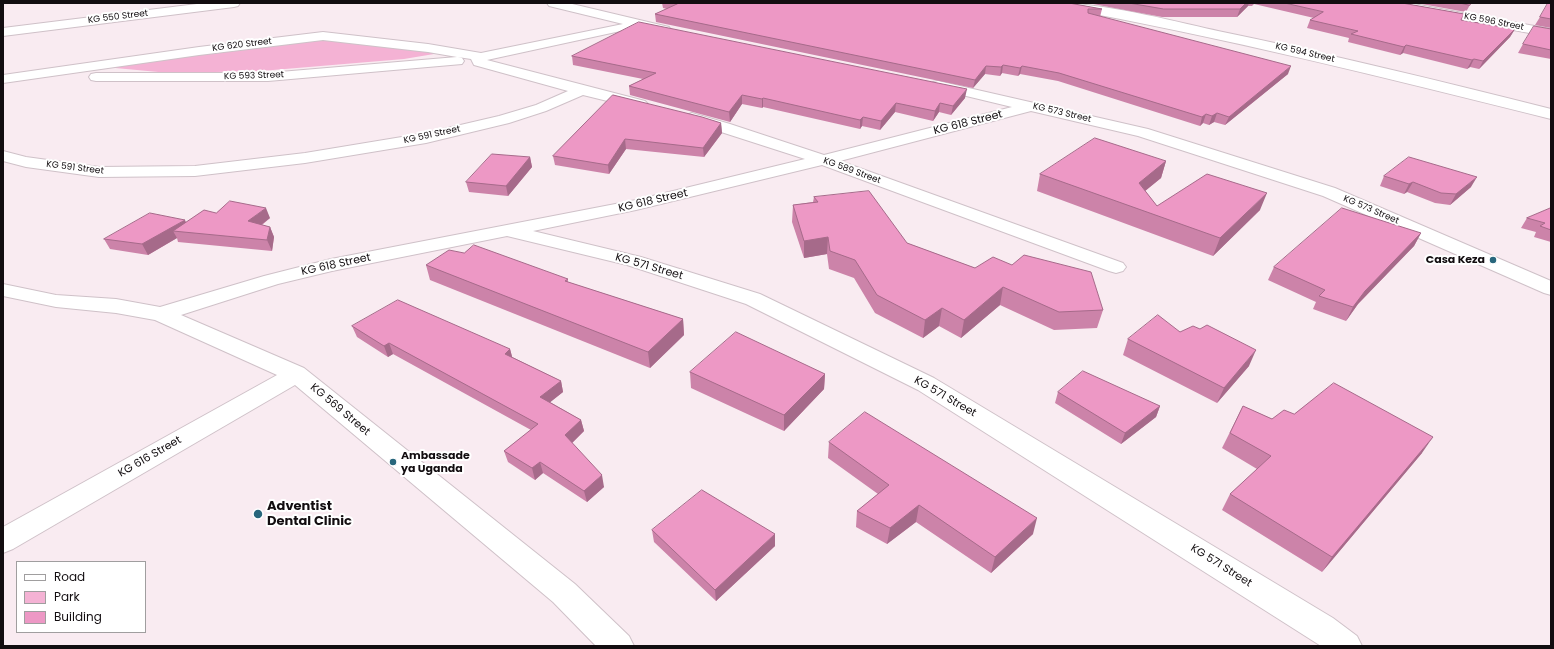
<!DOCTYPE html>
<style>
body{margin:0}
#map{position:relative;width:1554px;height:649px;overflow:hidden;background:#f9ebf1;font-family:Poppins,sans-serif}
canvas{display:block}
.frame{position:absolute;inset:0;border:4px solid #120d10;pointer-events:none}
.legend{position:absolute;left:16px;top:561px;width:130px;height:72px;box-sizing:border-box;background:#fff;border:1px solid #a09e9f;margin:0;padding:5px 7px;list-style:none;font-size:12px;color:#120d10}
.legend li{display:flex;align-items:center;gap:8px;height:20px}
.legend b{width:20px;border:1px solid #a09e9f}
</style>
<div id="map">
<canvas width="1554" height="649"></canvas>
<div class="frame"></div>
<ul class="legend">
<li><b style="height:5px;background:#fff"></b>Road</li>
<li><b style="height:11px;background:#f4b2d4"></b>Park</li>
<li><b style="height:11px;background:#ed98c5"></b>Building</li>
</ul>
</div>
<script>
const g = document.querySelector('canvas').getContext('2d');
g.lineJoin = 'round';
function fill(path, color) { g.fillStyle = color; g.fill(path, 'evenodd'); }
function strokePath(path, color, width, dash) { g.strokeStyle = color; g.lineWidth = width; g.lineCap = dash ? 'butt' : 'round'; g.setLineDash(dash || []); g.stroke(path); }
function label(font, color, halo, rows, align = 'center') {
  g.font = font + ' Poppins,sans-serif'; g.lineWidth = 4; g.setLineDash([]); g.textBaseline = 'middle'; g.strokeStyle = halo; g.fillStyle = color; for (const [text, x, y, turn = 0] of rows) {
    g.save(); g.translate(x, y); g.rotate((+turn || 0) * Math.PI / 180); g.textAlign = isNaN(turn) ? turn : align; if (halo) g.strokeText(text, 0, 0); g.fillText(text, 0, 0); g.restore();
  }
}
fill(new Path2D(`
 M 327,36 L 446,52 L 404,59 L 261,71 L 169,73 L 94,66 Z`), '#f4b2d4');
const minor = new Path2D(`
 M 205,3 L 240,3 L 238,6 L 234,7 L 3,36 L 3,28 Z
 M 547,3 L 568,3 L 669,27 L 671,30 L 669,33 L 665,34 L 639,27 L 487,60 L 645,101 L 648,104 L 645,107 L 640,109 L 583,95 L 546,111 L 509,123 L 426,143 L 305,163 L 195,176 L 99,177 L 26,167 L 3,161 L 3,151 L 26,157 L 99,167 L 195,166 L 305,153 L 426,133 L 499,116 L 536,105 L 568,91 L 474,65 L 471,59 L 458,57 L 462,58 L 464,61 L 462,64 L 268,81 L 96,81 L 91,80 L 89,77 L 91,74 L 96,73 L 268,73 L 457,57 L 428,52 L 323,40 L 199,55 L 3,83 L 3,75 L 199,47 L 323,32 L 428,44 L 481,53 L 623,24 L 549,6 Z
 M 1051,3 C 1106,3 1164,19 1218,31 C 1330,54 1440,81 1551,109 L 1551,119 C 1387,78 1223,37 1057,7 L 1053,6 Z
 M 1383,3 L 1408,3 L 1551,29 L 1551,37 L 1389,7 L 1385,6 Z
 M 938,81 L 1148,129 L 1335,188 L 1551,281 L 1551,295 L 1544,293 L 1323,196 L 1138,136 L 1031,111 L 840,161 L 1123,263 L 1126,267 L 1123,271 L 1116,273 L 1109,271 L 822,165 L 636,210 L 533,231 L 641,257 L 760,294 L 934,378 L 1333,618 L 1357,636 L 1362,646 L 1321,646 L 918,390 L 746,304 L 627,265 L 507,236 L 332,271 L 278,284 L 181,315 L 304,368 L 575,584 L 629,636 L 634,646 L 596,646 L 553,602 L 295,385 L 13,549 L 3,553 L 3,527 L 277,375 L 155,320 L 116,313 L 56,307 L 3,296 L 3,284 L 56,295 L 116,299 L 160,307 L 264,276 L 331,259 L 636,200 L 805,159 L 687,121 L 684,118 L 687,115 L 692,113 L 730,124 L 824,155 L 1012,107 L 933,88 L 931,85 L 933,82 Z`);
strokePath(minor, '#cfc1c8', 2);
fill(minor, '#fff');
fill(new Path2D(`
 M 662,3 L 1069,3 L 1102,9 L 1100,17 L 1288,74 L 1225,125 L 1214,122 L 1209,125 L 1203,123 L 1200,126 L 1058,81 L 1020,74 L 1018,76 L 1002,73 L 1000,76 L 985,74 L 973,88 L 656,22 L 655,14 L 667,9 L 663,8 Z
 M 1071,3 L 1402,3 L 1464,14 L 1461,20 L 1515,29 L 1510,37 L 1479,69 L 1470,67 L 1467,69 L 1403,53 L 1400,55 L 1348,42 L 1349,38 L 1307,28 L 1310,20 L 1314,18 L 1254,4 L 1252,6 L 1248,6 L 1237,17 L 1162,17 L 1093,4 Z
 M 1416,3 L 1471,3 L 1466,12 Z
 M 1551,3 L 1551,28 L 1535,25 L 1540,17 Z
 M 1551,29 L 1551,59 L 1518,53 L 1523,44 Z
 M 572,56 L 965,98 L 951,115 L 939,112 L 933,121 L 895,112 L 880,130 L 862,126 L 860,129 L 763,107 L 762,108 L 742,104 L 730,122 L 630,95 L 629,86 L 643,79 L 573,65 Z
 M 613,95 L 721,123 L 722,133 L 704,157 L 626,149 L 609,174 L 555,165 L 553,156 Z
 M 530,157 L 532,167 L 508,196 L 469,192 L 466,182 Z
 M 1166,161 L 1161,178 L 1145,191 L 1157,206 L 1260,210 L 1213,256 L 1037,191 L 1040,174 Z
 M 1384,176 L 1471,187 L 1450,205 L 1435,203 L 1407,192 L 1404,194 L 1380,186 Z
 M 814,197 L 907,243 L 975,268 L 1103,310 L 1097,328 L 1054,330 L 1000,305 L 961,338 L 939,326 L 923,338 L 875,313 L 854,278 L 829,269 L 827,254 L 804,258 L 792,222 L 793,205 L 813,202 Z
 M 1551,208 L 1551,242 L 1534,237 L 1536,232 L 1521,228 L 1527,218 Z
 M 216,213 L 270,218 L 262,225 L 270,227 L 274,237 L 272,251 L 178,242 L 177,238 L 148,255 L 110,249 L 104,239 L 186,222 Z
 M 1421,233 L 1414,246 L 1358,304 L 1346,321 L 1313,309 L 1316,302 L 1268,280 L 1274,267 Z
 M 426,265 L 568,279 L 568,282 L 683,319 L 684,335 L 650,368 L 430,280 Z
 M 352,326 L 510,349 L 512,357 L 561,381 L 563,392 L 550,402 L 581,420 L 584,431 L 572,443 L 604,487 L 587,502 L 543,473 L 535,480 L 508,462 L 504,451 L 531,430 L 393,354 L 388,357 L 357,337 Z
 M 1180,332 L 1249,366 L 1217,403 L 1123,355 L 1128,339 Z
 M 690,372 L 825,374 L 824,389 L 784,431 L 691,388 Z
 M 1058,392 L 1160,406 L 1156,417 L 1121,444 L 1055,403 Z
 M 1243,406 L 1272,419 L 1294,414 L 1422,453 L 1322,572 L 1222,510 L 1230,494 L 1257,469 L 1222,448 Z
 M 829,442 L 1033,534 L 991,573 L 916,522 L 887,544 L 856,527 L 857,511 L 878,494 L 828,458 Z
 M 652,530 L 775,546 L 716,601 L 654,542 Z`), '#cc83a9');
fill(new Path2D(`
 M 1246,3 L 1249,3 L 1248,6 L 1237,17 L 1240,9 Z
 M 1515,29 L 1510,37 L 1479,69 L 1483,61 Z
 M 1406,45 L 1403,53 L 1400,55 L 1404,47 Z
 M 1474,59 L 1470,67 L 1467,69 L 1472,60 Z
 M 1003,65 L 1002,73 L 1000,76 L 1001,67 Z
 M 986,66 L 985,74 L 973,88 L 975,80 Z
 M 1022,66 L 1020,74 L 1018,76 L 1020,68 Z
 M 1291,66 L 1288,74 L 1225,125 L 1229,117 Z
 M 967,89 L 965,98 L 951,115 L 953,106 Z
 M 742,95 L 742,104 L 730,122 L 729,112 Z
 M 763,98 L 763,107 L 762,108 L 762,99 Z
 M 896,103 L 895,112 L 880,130 L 881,121 Z
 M 940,103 L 939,112 L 933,121 L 935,111 Z
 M 1217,113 L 1214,122 L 1209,125 L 1212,116 Z
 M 1206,114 L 1203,123 L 1200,126 L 1202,117 Z
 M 863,117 L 862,126 L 860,129 L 860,120 Z
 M 721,123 L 722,133 L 704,157 L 703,148 Z
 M 625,139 L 626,149 L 609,174 L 608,165 Z
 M 530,157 L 532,167 L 508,196 L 506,186 Z
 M 1166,161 L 1161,178 L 1134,200 L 1139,183 Z
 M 1477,177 L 1471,187 L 1450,205 L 1456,194 Z
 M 1413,182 L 1407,192 L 1404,194 L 1409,184 Z
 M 1267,193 L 1260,210 L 1213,256 L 1220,238 Z
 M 266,208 L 270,218 L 253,231 L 248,221 Z
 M 185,220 L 190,231 L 173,231 L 177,238 L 148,255 L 142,244 Z
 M 270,227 L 274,237 L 272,251 L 267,240 Z
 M 1421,233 L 1414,246 L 1358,304 L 1346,321 L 1353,307 L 1365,291 Z
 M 828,237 L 827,254 L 804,258 L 804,241 Z
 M 1003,287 L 1000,305 L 961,338 L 964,320 Z
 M 942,308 L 939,326 L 923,338 L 925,320 Z
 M 683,319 L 684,335 L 650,368 L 648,352 Z
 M 389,343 L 393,354 L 388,357 L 384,346 Z
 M 510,349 L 513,360 L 505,354 Z
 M 1256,350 L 1249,366 L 1217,403 L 1224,388 Z
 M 825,374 L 824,389 L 784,431 L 784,415 Z
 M 561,381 L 563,392 L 543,408 L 540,397 Z
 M 1160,406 L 1156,417 L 1121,444 L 1125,433 Z
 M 581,420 L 584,431 L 568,447 L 565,435 Z
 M 1433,437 L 1422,453 L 1322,572 L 1332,557 Z
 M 540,462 L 543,473 L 535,480 L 532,468 Z
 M 602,475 L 604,487 L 587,502 L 584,491 Z
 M 919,505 L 916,522 L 887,544 L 890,528 Z
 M 1037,518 L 1033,534 L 991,573 L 995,557 Z
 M 775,534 L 775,546 L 716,601 L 715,590 Z`), '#a66a8a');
const building = new Path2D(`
 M 674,3 L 1069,3 L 1102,9 L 1088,9 L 1088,13 L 1291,66 L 1229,117 L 1217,113 L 1212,116 L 1206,114 L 1202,117 L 1059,73 L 1022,66 L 1020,68 L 1003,65 L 1001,67 L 986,66 L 975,80 L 655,14 L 677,4 Z
 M 1129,3 L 1246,3 L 1240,9 L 1164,9 Z
 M 1285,3 L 1402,3 L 1464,14 L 1461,20 L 1515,29 L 1483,61 L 1474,59 L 1472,60 L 1406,45 L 1404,47 L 1351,34 L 1358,31 L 1310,20 L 1323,12 Z
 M 1460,3 L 1471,3 L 1470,5 Z
 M 1548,3 L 1551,3 L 1551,19 L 1540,17 Z
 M 639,22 L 967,89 L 953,106 L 940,103 L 935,111 L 896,103 L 881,121 L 863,117 L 860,120 L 763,98 L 762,99 L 742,95 L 729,112 L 629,86 L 656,73 L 572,56 Z
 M 1534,26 L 1551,29 L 1551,50 L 1523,44 Z
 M 613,95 L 702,117 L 721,123 L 703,148 L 625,139 L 608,165 L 553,156 Z
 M 1095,138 L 1166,161 L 1139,183 L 1157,206 L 1207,174 L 1267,193 L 1220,238 L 1040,174 Z
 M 492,154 L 530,157 L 506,186 L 466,182 Z
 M 1409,157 L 1477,177 L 1456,194 L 1441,193 L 1413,182 L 1409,184 L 1384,176 Z
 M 869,191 L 907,243 L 975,268 L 993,257 L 1012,265 L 1024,255 L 1091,272 L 1103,310 L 1059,312 L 1003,287 L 964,320 L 942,308 L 925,320 L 877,295 L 855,260 L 830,251 L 828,237 L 804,241 L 793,205 L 818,202 L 814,197 Z
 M 230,201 L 266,208 L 248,221 L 270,227 L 267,240 L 173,231 L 204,210 L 216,213 Z
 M 1342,208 L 1421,233 L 1365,291 L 1353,307 L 1319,296 L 1325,290 L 1274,267 Z
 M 1551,208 L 1551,230 L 1540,226 L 1545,223 L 1527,218 Z
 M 150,213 L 185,220 L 142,244 L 104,239 Z
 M 474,245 L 568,279 L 565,281 L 683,319 L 648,352 L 426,265 L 449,250 L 464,253 Z
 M 398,300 L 510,349 L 505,354 L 561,381 L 540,397 L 581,420 L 565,435 L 602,475 L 584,491 L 540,462 L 532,468 L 504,451 L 538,424 L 389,343 L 384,346 L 352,326 Z
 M 1158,315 L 1180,332 L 1193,326 L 1200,329 L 1207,325 L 1256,350 L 1224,388 L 1128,339 Z
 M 736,332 L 825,374 L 784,415 L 690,372 Z
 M 1083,371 L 1160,406 L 1125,433 L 1058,392 Z
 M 1334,383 L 1433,437 L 1332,557 L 1230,494 L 1271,456 L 1230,433 L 1243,406 L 1272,419 L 1284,410 L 1294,414 Z
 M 865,412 L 1037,518 L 995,557 L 919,505 L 890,528 L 857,511 L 889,485 L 829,442 Z
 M 702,490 L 775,534 L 715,590 L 652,530 Z`);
fill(building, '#ed98c5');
strokePath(building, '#a66a8a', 1);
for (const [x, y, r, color] of [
 [1493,260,4,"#28667c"],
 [393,462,4,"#28667c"],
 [258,514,5,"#28667c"]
]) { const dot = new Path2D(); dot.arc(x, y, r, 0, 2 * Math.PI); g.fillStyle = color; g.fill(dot); strokePath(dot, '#fff', 1.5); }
label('9px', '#120d10', '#fff', [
 ["KG 550 Street",118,17,-7],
 ["KG 596 Street",1494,22,11],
 ["KG 620 Street",242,45,-7],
 ["KG 594 Street",1305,53,13],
 ["KG 593 Street",254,76,-2],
 ["KG 573 Street",1062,113,13],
 ["KG 591 Street",432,135,-12],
 ["KG 591 Street",75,168,7],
 ["KG 589 Street",852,171,20],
 ["KG 573 Street",1371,210,23]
]);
label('11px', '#120d10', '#fff', [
 ["KG 618 Street",968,123,-14],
 ["KG 618 Street",653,201,-13],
 ["KG 618 Street",336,265,-12],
 ["KG 571 Street",649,267,16],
 ["KG 571 Street",945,397,30],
 ["KG 569 Street",340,410,40],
 ["KG 616 Street",150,457,-30],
 ["KG 571 Street",1221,566,32]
]);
label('bold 11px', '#120d10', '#fff', [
 ["Casa Keza",1485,260],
 ["Ambassade",401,456,"left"],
 ["ya Uganda",401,469,"left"]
], 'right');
label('bold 13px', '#120d10', '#fff', [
 ["Adventist",267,507],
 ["Dental Clinic",267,522]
], 'left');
</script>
